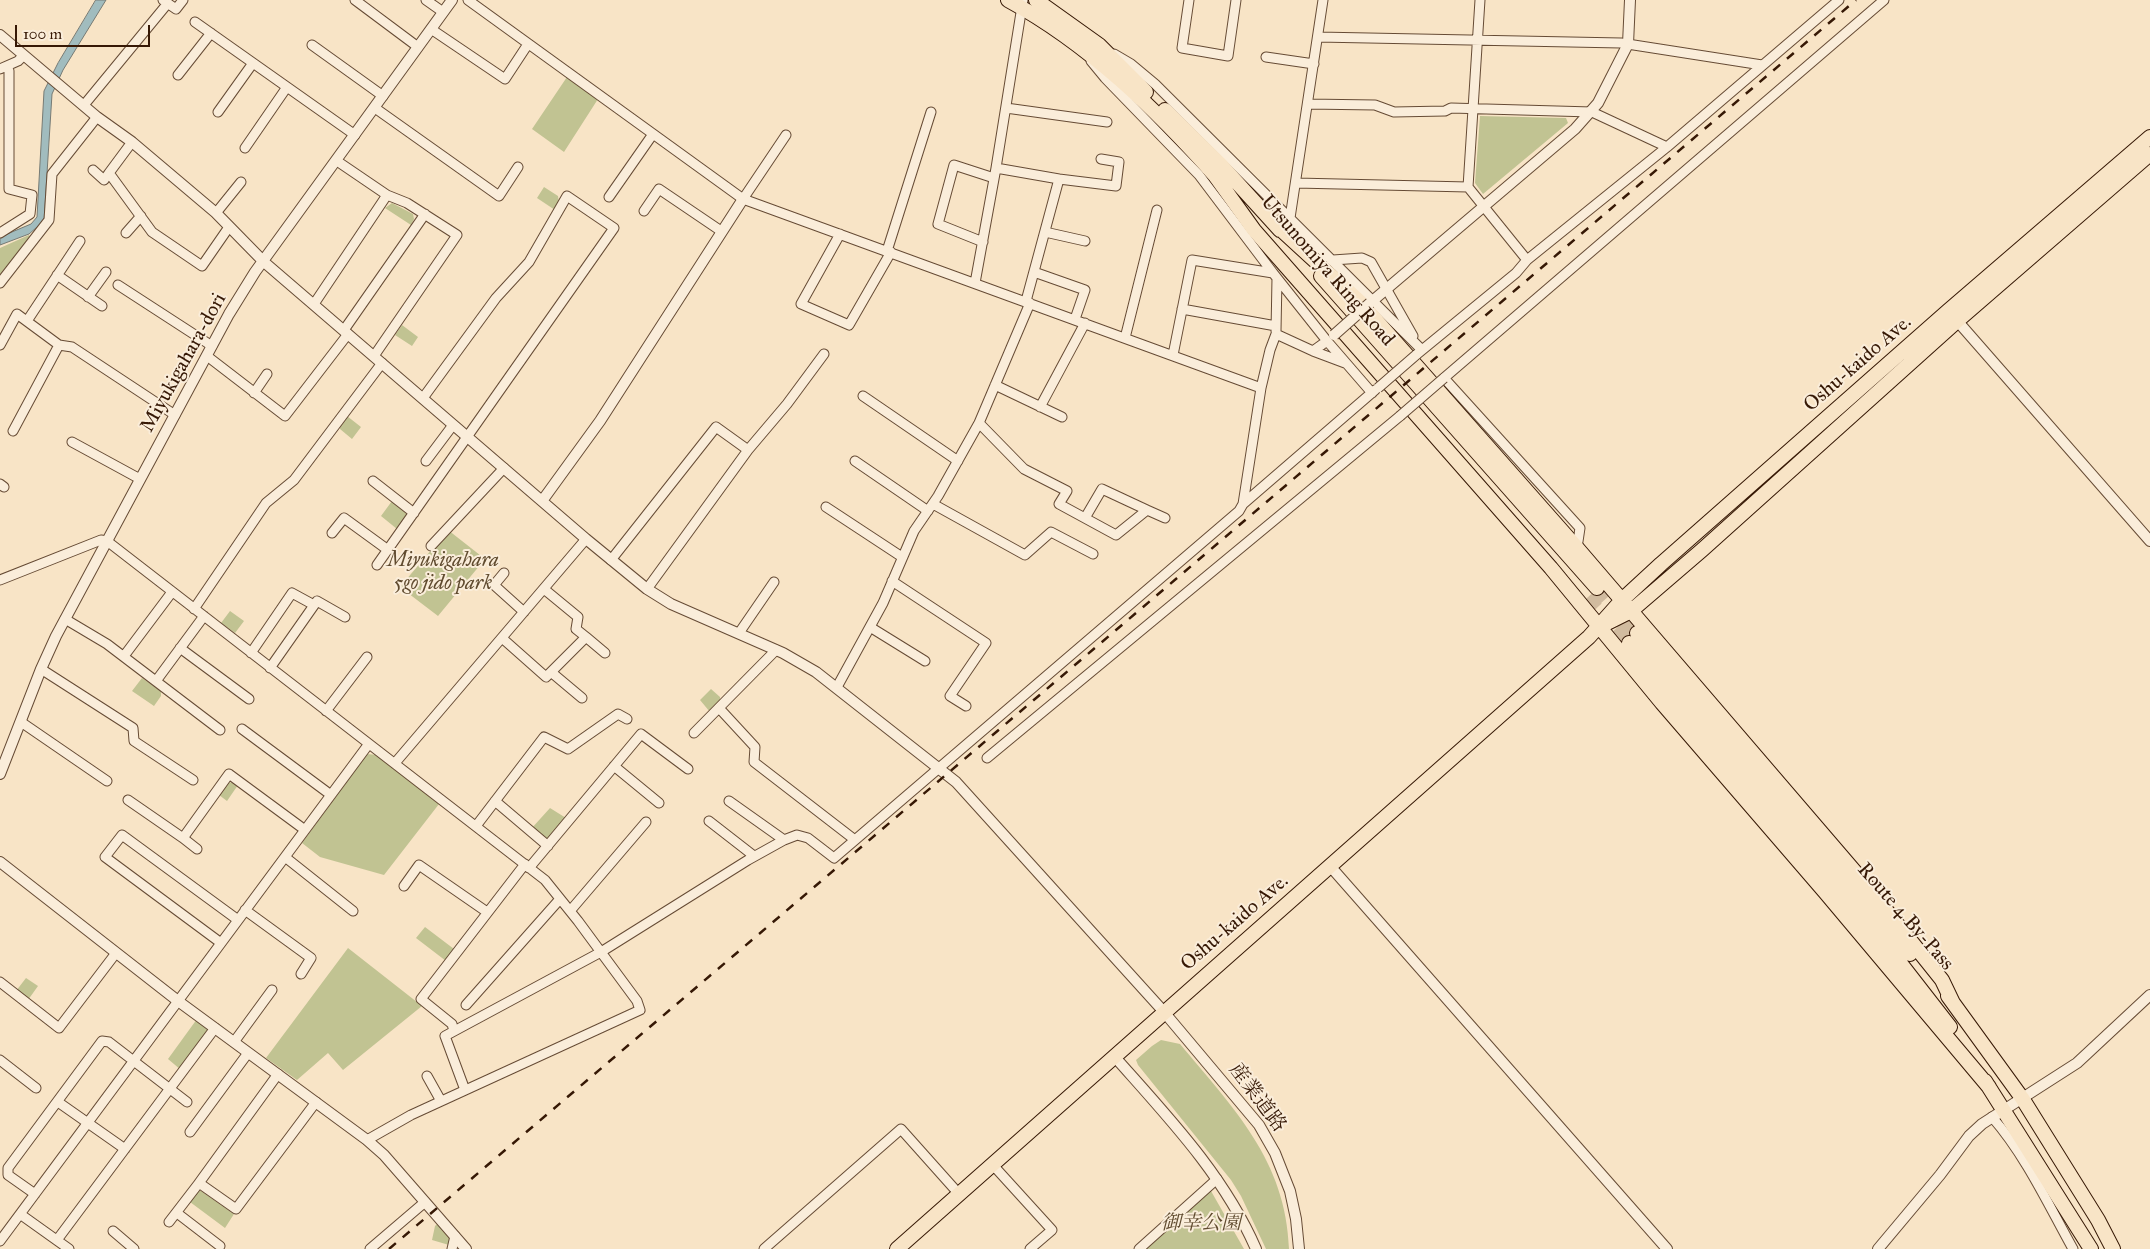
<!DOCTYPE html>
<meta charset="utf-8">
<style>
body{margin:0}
#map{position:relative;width:2150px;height:1249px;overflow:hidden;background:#f8e4c6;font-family:"IM FELL Great Primer",serif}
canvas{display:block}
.scale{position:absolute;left:15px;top:25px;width:135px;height:22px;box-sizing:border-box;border:2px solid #361805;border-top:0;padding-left:6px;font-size:15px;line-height:18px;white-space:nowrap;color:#361805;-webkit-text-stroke:4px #faedda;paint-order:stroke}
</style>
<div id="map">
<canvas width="2150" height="1249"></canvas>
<div class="scale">100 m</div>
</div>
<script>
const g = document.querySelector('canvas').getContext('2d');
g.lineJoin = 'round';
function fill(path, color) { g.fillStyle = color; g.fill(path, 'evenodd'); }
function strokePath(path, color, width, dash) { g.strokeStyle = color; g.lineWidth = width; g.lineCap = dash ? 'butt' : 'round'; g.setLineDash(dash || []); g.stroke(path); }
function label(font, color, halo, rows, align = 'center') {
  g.font = font + ' "IM FELL Great Primer","Noto Serif JP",serif'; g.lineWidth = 4; g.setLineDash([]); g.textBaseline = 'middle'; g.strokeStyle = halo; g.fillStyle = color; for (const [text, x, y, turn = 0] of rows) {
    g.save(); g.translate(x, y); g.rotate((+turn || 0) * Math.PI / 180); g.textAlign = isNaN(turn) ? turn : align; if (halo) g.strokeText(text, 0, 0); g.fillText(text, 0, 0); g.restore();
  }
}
fill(new Path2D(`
 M 567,77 L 598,99 L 564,152 L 532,129 Z
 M 1480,116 L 1566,118 L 1568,123 L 1483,194 L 1475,183 Z
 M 544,187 L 558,196 L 559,203 L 555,210 L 537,198 Z
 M 392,203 L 413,214 L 414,219 L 411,225 L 385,208 Z
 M 29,235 L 31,238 L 0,278 L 0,248 Z
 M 402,325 L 418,337 L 412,346 L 395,335 Z
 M 347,416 L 361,427 L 352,439 L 340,429 L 340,426 Z
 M 392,501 L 406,510 L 407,514 L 397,529 L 381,516 Z
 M 448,530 L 485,559 L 438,616 L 400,587 Z
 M 230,611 L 244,621 L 235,633 L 221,623 Z
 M 142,678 L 161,691 L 161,696 L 154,706 L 132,691 Z
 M 711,689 L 720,697 L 720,703 L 710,712 L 700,700 Z
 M 367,754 L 377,755 L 439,804 L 384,875 L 320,857 L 302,843 Z
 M 234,782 L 238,785 L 227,801 L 219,795 L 228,783 Z
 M 550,808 L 566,818 L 546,842 L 531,829 Z
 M 425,927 L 454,949 L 453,952 L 446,961 L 416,938 Z
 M 348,948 L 422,1006 L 343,1070 L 328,1053 L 297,1080 L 266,1058 Z
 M 26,978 L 38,986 L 28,1000 L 16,991 Z
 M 197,1019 L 211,1030 L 181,1070 L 168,1059 Z
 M 1161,1040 L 1180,1044 C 1233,1108 1286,1160 1289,1249 L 1266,1249 L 1241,1196 L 1231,1180 L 1138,1065 L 1136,1060 L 1152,1046 Z
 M 198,1191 L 201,1191 L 234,1214 L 225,1228 L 190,1202 Z
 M 1200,1191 L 1211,1191 L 1244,1249 L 1137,1249 Z
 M 437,1224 L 450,1238 L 449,1245 L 432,1240 L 435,1226 Z`), '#c1c392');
const water = new Path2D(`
 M 96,0 L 106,0 L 63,70 L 52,94 L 44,221 L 29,234 L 0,245 L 0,237 L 31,224 L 37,217 L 44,91 L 58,63 Z`);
fill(water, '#a1bcbe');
strokePath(water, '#767a74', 1);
strokePath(new Path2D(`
 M 1597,588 L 1637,633
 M 1587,598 L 1629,643`), '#d1bb9f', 14, [14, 7]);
const minor = new Path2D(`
 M 163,0 L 176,9 L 183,0
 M 355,0 L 418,47
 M 426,0 L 443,12
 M 468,0 L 743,199 L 1261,388 L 1270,350 L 1276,334 L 1313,351 L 1327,341
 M 1189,0 L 1182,48 L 1228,56 L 1236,0
 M 1480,0 L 1468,187 L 1527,260
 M 195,22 L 355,135
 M 431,29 L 505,79 L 528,44
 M 1318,37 L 1621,43 L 1762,65
 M 312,45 L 383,96
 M 1114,54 L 1131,64 L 1155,84 L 1422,350
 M 1266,57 L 1314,64
 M 1091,61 L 1105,78 L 1199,175 L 1273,273 L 1327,341 L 1372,393
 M 0,69 L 18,61 L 23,56
 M 178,75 L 211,33
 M 1308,104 L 1375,105 L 1394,112 L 1445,111 L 1451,108 L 1592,112 L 1667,147
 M 84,105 L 168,3
 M 375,108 L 499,196 L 518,167
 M 1006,108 L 1107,122
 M 218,112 L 253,63
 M 132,142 L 109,173 L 152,232 L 202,266 L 229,227
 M 245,148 L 287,87
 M 337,161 L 387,195 L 407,203 L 457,235 L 374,356
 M 996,168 L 1059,179 L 1026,301
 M 93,170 L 104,180 L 109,173
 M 1059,179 L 1116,186 L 1119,162 L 1101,159
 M 1296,183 L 1468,187
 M 609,197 L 653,134
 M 743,199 L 786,135
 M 644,211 L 659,189 L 721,231
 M 216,213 L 241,182
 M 1290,218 L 1323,0
 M 1045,232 L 1085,241
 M 0,233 L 30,214 L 32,195 L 9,189 L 9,71 L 7,66
 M 126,233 L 141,216
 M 840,234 L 801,304 L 849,325 L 891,252
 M 983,242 L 938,224 L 954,165 L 994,178
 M 887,251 L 931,112
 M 1333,260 L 1362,258 L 1371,262 L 1413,336
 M 1034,272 L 1085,290 L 1075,319
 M 57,275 L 102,306
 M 0,283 L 49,220 L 52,174 L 97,117
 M 975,283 L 996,168 L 1023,0
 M 118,285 L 212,346
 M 88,297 L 106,272
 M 314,304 L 387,195
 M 1182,309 L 1276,326
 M 27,321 L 80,241
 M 344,330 L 425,214
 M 1276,331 L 1277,278
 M 1125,338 L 1157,210
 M 0,345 L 17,314 L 59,345 L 72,347 L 175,415
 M 1313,351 L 1345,363
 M 1173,355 L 1192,260 L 1273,273
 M 1416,355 L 1516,273 L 1527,260 L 1667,147 L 1839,0
 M 207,356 L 285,416 L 348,334
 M 995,385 L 1062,417
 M 1261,388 L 1243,504 L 1375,390
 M 254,393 L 267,374
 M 863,396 L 958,461
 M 1040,407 L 1085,323
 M 979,423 L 1024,469 L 1067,491 L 1059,504 L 1116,535 L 1147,510 L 1165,518
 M 13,431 L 59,345
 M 72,442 L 140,479
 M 426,461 L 453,425
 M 855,461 L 928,511
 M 373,481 L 414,513
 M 0,484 L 4,487
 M 933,504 L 1025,555 L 1051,532 L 1093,554
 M 826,507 L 902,557
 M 1085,518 L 1102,489 L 1147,510
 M 332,533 L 344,518 L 388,550
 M 431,546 L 504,468
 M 1577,548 L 1580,528 L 1444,378 L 1884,0
 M 611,560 L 716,427 L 748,450
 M 377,565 L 614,228 L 567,196 L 529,262 L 496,298 L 423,398
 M 504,573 L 494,585 L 524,612
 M 0,580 L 101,540 L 107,541 L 545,880 L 578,921 L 637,1001 L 640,1010 L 411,1115 L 367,1140
 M 892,581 L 986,643 L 950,696 L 966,706
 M 647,589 L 748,450 L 787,404 L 824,354
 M 194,609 L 266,503 L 294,480 L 382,363
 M 65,619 L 107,644 L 220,730
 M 870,627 L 925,661
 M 739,633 L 774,582
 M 586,637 L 605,653
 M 502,638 L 546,677 L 586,637 L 576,629 L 578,617 L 544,589
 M 180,648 L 249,699
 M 251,653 L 292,593 L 314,605
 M 124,656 L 172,592
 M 270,668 L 317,601 L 345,617
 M 41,669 L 133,728 L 134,741 L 193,780
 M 551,672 L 582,698
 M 156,681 L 204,616
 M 837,687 L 883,603 L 914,531 L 938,496 L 979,423 L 1030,303
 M 719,708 L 755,747 L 754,762 L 855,840
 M 326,711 L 367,657
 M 21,722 L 107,781
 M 242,729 L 331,795
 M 694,733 L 776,650
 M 987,758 L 1400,416
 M 395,763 L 586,539
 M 614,766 L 659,803
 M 128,800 L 183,838 L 229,774 L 305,830
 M 495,801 L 548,846
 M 729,801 L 784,840
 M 709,821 L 754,856
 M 476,826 L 544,737 L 568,749 L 618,714 L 627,719
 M 183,838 L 197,849
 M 285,857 L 353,911
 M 529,868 L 641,734 L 688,769
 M 404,886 L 419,865 L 487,912
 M 245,910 L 311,958 L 301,974
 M 570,911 L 646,822
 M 221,943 L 105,857 L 122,835 L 238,920
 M 0,982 L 59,1028 L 116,953
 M 466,1005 L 560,899
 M 454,1031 L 452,1024 L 421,999 L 525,864
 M 234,1042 L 272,990
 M 0,1060 L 36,1088
 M 427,1076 L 441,1101
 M 465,1090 L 445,1036 L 601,952 L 748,860 L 784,840 L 797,835 L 808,838 L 834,858 L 1239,511 L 1243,504
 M 58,1102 L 125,1149
 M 1992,1117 C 2026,1156 2048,1204 2073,1249
 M 190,1132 L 248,1053
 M 992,1164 L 1052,1230 L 1030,1249
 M 199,1183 L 278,1074
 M 35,1194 L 8,1175 L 8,1168 L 102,1041 L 109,1042 L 187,1102
 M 177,1213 L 220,1246
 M 20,1214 L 69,1249
 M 169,1222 L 199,1183 L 236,1209 L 316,1102
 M 113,1231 L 134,1249
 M 57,1240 L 215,1028
 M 0,1241 L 368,745
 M 370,1249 L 425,1202
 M 452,1249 L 455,1236
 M 764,1249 L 901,1129 L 959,1194
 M 1139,1249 L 1217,1179`);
const tertiary = new Path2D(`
 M 0,35 L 97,117 L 132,142 L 216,213 L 264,262 L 586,539 L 647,589 L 671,604 L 783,653 L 816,672 L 956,782 L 1164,1012 L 1259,1125 L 1275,1153 L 1290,1191 L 1296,1219 L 1299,1249
 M 1370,303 L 1575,129 L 1598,103 L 1628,44 L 1630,0
 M 1953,316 L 2150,541
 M 542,501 L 600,421 L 743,199
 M 0,774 L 41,669 L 56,636 L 229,314 L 255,272 L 452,0
 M 0,862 L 178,1001 L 367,1140 L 384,1155 L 466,1249
 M 1330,866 L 1667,1249
 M 1114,1056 C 1167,1116 1224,1175 1256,1249
 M 1878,1249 L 1940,1175 L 1969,1136 L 1982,1124 L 2077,1063 L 2150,995`);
const trunk = new Path2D(`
 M 1008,0 C 1089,44 1158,111 1218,179
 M 1036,0 L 1099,45 L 1146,92
 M 1165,110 L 1221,165 L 1280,230
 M 1213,173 L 1254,230 L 1551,568 L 1662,703 L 1825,892 L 1989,1087
 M 1275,224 L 1360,302 L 1577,548 L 1862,880 L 1942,980 L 1953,1003
 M 1321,276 L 1597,588
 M 1605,624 L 1631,611 L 1702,550 L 1957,321 L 2150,154
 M 1637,633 L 1860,897 L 1910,954
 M 1629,643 L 1901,964 L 1950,1027
 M 1948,996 L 2022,1098 L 2098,1220 L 2113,1249
 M 1985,1081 L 2091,1249
 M 897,1249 L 1589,637 L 1622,600 L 1661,564 L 1948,311 L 2150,137`);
strokePath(minor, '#664b35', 11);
strokePath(tertiary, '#664b35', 12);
strokePath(trunk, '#361805', 16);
strokePath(minor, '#faedda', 9);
strokePath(tertiary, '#faedda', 10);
strokePath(trunk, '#f8e4c6', 14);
strokePath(new Path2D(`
 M 389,1249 L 1856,0`), '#361805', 2.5, [9, 9]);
const minorBridge = new Path2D(`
 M 1378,388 L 1416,355
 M 1400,416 L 1444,378`);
const tertiaryBridge = new Path2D(`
 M 1334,335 L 1370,303`);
strokePath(minorBridge, '#664b35', 11, []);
strokePath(tertiaryBridge, '#664b35', 12, []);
strokePath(minorBridge, '#faedda', 9);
strokePath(tertiaryBridge, '#faedda', 10);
label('20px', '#361805', '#faedda', [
 ["Utsunomiya Ring Road",1327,271,49],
 ["Miyukigahara-dori",184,363,-61],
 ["Oshu-kaido Ave.",1858,364,-41],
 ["Route 4 By-Pass",1905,917,49],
 ["Oshu-kaido Ave.",1235,923,-41],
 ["産業道路",1257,1098,53]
]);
label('italic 20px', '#604b2f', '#faedda', [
 ["Miyukigahara",443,561],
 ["5go jido park",443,584],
 ["御幸公園",1201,1224]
]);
</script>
